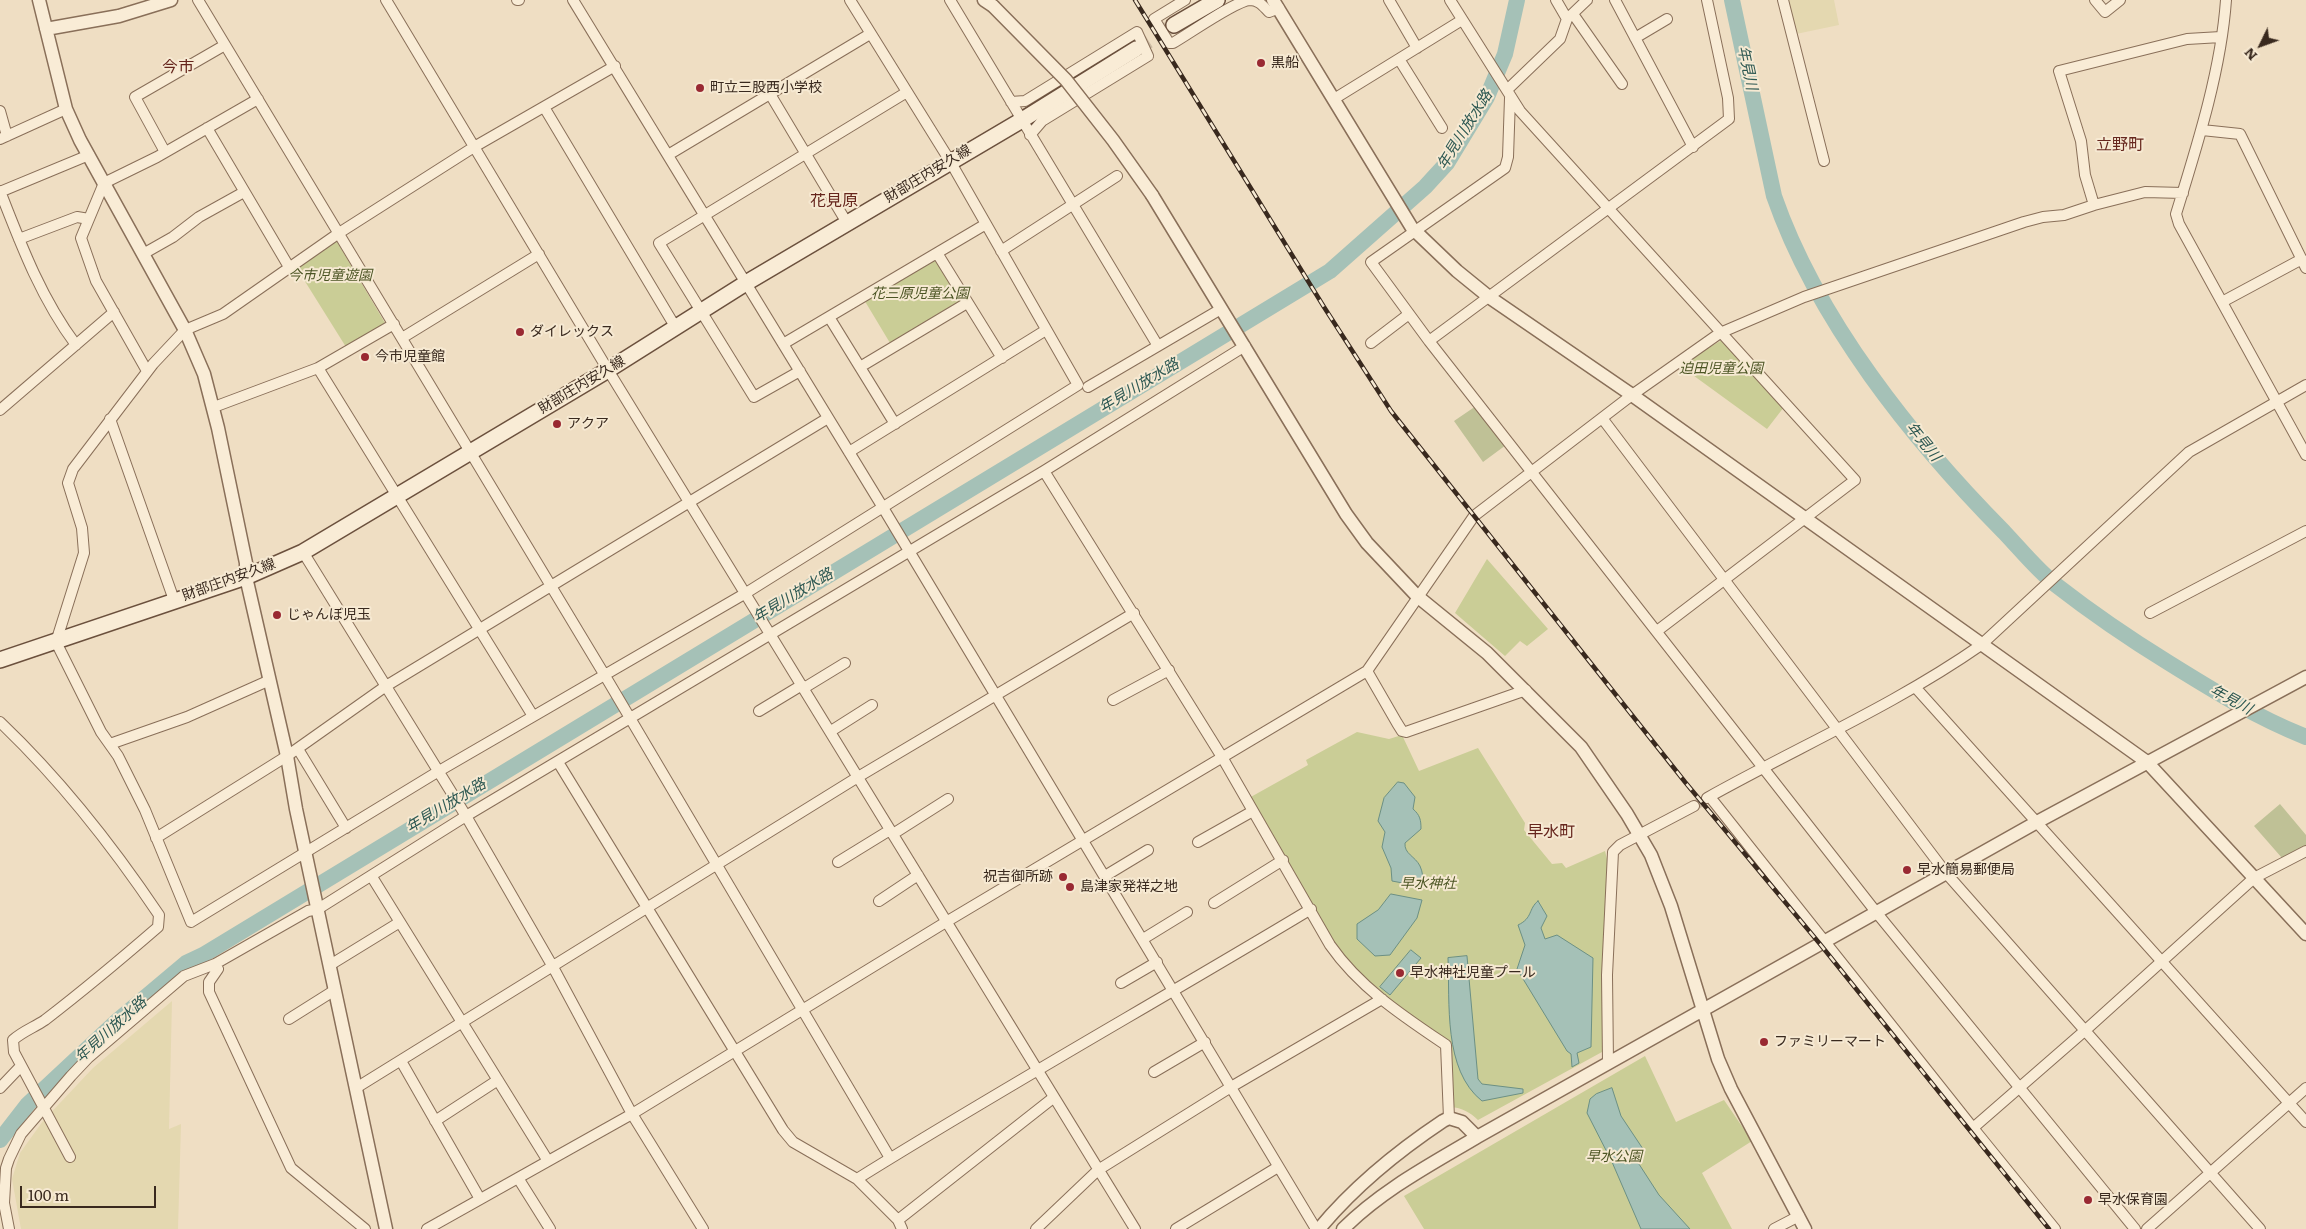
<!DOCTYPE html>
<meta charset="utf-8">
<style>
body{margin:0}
#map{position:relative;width:2306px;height:1229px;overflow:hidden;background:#efdec3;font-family:Literata,serif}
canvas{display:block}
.north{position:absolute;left:2236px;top:20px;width:50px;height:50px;-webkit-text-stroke:4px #f6e9d2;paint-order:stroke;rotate:228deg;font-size:14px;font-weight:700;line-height:20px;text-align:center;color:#39291e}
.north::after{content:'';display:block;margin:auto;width:18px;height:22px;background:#39291e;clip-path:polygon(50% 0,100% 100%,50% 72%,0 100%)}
.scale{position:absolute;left:20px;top:1186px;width:136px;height:22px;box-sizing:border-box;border:2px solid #39291e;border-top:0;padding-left:6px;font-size:15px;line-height:18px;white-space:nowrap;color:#39291e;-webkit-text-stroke:4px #f6e9d2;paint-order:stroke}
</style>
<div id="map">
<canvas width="2306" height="1229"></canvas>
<div class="north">N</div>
<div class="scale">100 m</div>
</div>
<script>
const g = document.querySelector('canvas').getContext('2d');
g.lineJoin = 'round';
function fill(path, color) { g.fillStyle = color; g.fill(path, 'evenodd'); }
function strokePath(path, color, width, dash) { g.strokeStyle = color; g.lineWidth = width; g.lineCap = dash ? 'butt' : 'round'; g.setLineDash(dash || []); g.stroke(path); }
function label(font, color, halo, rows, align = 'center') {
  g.font = font + ' Literata,"Noto Sans JP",serif'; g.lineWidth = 4; g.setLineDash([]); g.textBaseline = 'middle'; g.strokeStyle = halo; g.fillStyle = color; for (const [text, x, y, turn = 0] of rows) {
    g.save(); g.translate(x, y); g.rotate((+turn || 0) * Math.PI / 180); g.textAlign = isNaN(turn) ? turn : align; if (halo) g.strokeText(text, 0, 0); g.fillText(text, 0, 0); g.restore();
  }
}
fill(new Path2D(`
 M 1787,0 L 1834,0 L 1839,25 L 1796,34 Z
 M 172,1001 L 169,1129 L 181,1124 L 178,1229 L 21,1229 L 12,1179 L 20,1153 L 43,1121 L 93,1068 Z`), '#e4d8b0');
fill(new Path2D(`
 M 336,240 L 385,323 L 346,347 L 296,267 Z
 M 934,255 L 961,300 L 890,343 L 863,298 Z
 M 1722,340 L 1784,407 L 1767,429 L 1679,365 Z
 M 1487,559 L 1548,629 L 1527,646 L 1520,641 L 1505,656 L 1455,613 Z
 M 1357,732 L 1389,739 L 1402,735 L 1419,771 L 1478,748 L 1525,823 L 1524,830 L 1552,864 L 1562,863 L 1566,868 L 1605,851 L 1608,863 L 1602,1052 L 1478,1120 C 1470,1112 1462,1108 1451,1107 L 1449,1049 L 1371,988 L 1327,935 L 1249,798 L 1308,765 L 1306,760 Z
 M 1645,1056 L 1676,1122 L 1724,1100 L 1752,1141 L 1702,1173 L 1732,1229 L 1424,1229 L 1404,1196 Z`), '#cacd96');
fill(new Path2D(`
 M 1476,406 L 1506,445 L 1483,462 L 1454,421 Z
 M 2280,804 L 2306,835 L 2306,847 L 2282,858 L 2254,826 Z`), '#bfc196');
const water = new Path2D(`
 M 1398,782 L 1404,783 L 1415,797 L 1413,809 C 1420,815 1421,820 1421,829 L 1405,843 C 1404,854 1415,856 1420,866 C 1423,872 1423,880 1424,887 L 1392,881 L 1391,868 L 1382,847 L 1385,832 L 1378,821 L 1384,798 Z
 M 1391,894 L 1422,900 L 1417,918 L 1390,955 L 1375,956 L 1357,939 L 1357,924 L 1378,910 Z
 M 1538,901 L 1547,916 L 1541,928 L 1545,939 L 1557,935 L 1593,958 L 1591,1047 L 1577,1053 L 1579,1063 L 1572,1067 L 1571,1054 L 1567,1051 L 1517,969 L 1525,945 L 1518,925 C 1533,918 1528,909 1538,901 Z
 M 1411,950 L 1421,958 L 1390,995 L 1380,987 Z
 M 1467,956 L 1478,1079 L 1482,1084 L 1523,1089 L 1523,1093 L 1482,1101 C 1443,1070 1450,1003 1448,958 Z
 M 1612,1088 L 1621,1116 L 1645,1152 L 1637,1161 L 1659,1195 L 1690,1229 L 1641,1229 L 1612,1162 L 1587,1113 L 1590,1099 L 1596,1094 Z`);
fill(water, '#a5c1b7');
strokePath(water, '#6c9084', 1);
strokePath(new Path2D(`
 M 1732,0 L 1774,196 C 1817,320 1913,440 2004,532 C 2021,550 2037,570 2056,585 C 2092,613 2130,639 2169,663 C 2214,691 2256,717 2306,737
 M 0,1140 L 28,1104 L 117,1021 L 186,963 L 203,955 L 1330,271 L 1425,187 L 1447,163 L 1487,97 L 1505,54 L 1517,0`), '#a5c1b7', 16);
strokePath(new Path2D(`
 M 1694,806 L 1707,798`), '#cbbaa2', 10, [10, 5]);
strokePath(new Path2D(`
 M 1136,49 L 1174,25`), '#cbbaa2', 15, [15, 8]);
const minor = new Path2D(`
 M 198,0 L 604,674 L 890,1158
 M 386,0 L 608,370 L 1135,1229
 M 517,0 L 519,0
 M 573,0 L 882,506 L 1316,1229
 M 950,0 L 1158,346
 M 1185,0 L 1154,19 L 1169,43 L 1173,43 C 1189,34 1235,1 1250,0 C 1259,0 1263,6 1269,12 L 1279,8
 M 1389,0 L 1417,48
 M 1450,0 L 1520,111 L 1855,480 L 1657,631
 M 1556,0 L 1567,19
 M 1615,0 L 1693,147
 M 1783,0 L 1824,161
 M 2095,0 L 2105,12 L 2120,0
 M 2226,0 C 2221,71 2197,146 2176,214 L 2179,224 L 2306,455
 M 1573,14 L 1622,84
 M 1635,38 L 1667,19
 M 1399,59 L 1442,128
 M 615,66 L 474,147 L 339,233 L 223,314 L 185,330 L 153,364 L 73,469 L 68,483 L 82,528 L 84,553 L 56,642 L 101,732 L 118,756 L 145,810 L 191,922 L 439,771 L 746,593 L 1078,385 L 950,161 L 850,0
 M 1507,90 L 1560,39 L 1567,19 L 1587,0
 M 770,94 L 847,223
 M 1510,98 L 1508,157 L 1505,168 L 1371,262 L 1429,341 L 1876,912 L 2135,1229
 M 1334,99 L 1462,20
 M 1011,102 L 1025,101 L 1137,32 L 1148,56 L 1042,121 L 1030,135
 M 544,107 L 676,328
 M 0,111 L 7,136
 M 207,128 L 289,267
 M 2202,130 L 2240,134 L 2306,268
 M 0,139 L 66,109
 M 165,152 L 135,97 L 225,45
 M 668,155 L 870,34
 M 0,191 C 21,245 41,298 76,345
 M 0,192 L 89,155
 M 2094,205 L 2085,175 L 2081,141 L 2059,71 L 2187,39 L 2221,37
 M 19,239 L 77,217 L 89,219
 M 1001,251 L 1117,176
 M 937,253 L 1002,358
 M 143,254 L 173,237 L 199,217 L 244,192
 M 2222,302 L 2302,259
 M 829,317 L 895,424
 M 402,338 L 539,254
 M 1429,341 L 1729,119 L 1728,98 L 1707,0
 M 1371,343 L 1409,314
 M 783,344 L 986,224
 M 860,367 L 967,303
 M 318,368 L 394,324
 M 147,371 L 96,281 L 81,238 L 104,183 L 157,157 L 258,99
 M 800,371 L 754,397 L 659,243 L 907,92
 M 1088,387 L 1221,309
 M 214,407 L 318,368 L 533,716
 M 0,410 L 114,312
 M 1602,418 L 1946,873 L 2260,1229
 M 110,419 L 174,600
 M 849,452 L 1046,330
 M 1044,471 L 1222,757 L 1330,945 C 1360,988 1403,1016 1446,1045 L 1449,1118
 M 303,552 L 466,816 L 553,967 L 632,1114 L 703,1229
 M 2150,613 L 2306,531
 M 1367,671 L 1397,723 L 1402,731 L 1406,732 L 1526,690
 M 1915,687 L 2306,1122
 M 804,688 L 845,663
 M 1113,700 L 1169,670
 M 759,711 L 802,685
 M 0,722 C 62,781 112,845 159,915 L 158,927 C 121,959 84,990 45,1020 C 35,1027 23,1031 13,1040 L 14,1052 L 70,1157
 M 831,731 L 872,705
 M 110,744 L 187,717 L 270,680
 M 298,749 L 346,828
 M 558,762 L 783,1130 L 793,1142 L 857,1179 L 898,1220 L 902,1229
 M 1710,797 L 1973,1128 L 2089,1027 L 2254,878 L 2306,851
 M 1707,798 C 1798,747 1895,705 1981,645 L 2189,452 L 2306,385
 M 893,834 L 948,799
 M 156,838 L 287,756 L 386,686 L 828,418
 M 1198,842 L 1253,811
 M 838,862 L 890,830
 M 1105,876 L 1148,850
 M 372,877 L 548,1161
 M 879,901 L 918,875
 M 1214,903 L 1283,860
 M 1143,939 L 1187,912
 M 215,964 L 218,969 L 209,982 L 209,992 L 291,1168 L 365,1229
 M 330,965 L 400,922
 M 1121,983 L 1157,962
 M 289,1019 L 335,990
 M 401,1061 L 480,1199
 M 1608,1062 L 1607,975 L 1613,852 L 1620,845 L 1694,806
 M 1154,1072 L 1205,1042
 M 0,1088 L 21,1066
 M 356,1088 L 858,777 L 1134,613
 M 435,1121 L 498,1080
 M 1973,1128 L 2055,1229
 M 518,1178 L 550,1229
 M 857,1179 C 1006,1086 1160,1000 1311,909
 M 898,1220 L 1053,1098
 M 9,1229 L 4,1203 L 6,1168 L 9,1159 L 21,1134 L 71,1076 L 88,1058 L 184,976 L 215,964 L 308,911 L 318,909 L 466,816 L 1044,471 L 1245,346
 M 427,1229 L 632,1114 L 946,922 L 1367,671 L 1474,516 L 1632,395 L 1720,333 L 1804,297 L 2024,222 L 2043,217 L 2064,215 L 2094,205 L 2145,192 L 2183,193
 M 1036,1229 L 1098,1170 L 1231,1087 L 1382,999
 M 1176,1229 L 1278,1167
 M 1774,1229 L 1799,1216
 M 2147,1229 L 2306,1088`);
const tertiary = new Path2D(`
 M 39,0 L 66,109 L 80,140 L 185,330 L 204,374 L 218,428 L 246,563 L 246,577 L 287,756 L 296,809 L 386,1229
 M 984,0 L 993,6
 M 1273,0 L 1412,228 L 1457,271 L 1489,297 L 1632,395 L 2147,762 L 2306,934
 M 46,29 L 119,16 L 171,0
 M 1152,195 L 1346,514 L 1367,543 L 1417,596 L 1487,653 L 1581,747 L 1627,814 L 1651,855 L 1671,906 L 1718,1059 L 1731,1089 L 1805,1229
 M 1319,1229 C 1353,1188 1398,1151 1443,1121 L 1449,1118 L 1462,1122 L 1477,1137
 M 1343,1229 C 1382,1190 1430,1165 1477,1137 L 2037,822 L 2306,677`);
const secondary = new Path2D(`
 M 1174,25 L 1217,0
 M 0,660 L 246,577 L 303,552 L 608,370 L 746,283 L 1022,120 L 1136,49`);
strokePath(minor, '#896f59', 12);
strokePath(tertiary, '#896f59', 15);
strokePath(secondary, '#6b503d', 18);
strokePath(minor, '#f9ecd6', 10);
strokePath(tertiary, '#f9ecd6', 12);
strokePath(secondary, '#f9ecd6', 15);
const rail = new Path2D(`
 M 1135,0 L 1324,307 L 1391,411 L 1685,782 L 1820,944 L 2049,1229`);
strokePath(rail, '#39291e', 4.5);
strokePath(rail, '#f6e9d2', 2.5, [8]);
const tertiaryBridge = new Path2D(`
 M 993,6 L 1066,80 L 1113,140 L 1152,195`);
strokePath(tertiaryBridge, '#896f59', 15, []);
strokePath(tertiaryBridge, '#f9ecd6', 12);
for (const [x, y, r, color] of [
 [1261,63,5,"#992932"],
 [700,88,5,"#992932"],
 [520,332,5,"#992932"],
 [365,357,5,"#992932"],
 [557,424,5,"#992932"],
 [277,615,5,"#992932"],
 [1907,870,5,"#992932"],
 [1063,877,5,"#992932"],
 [1070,887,5,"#992932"],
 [1400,973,5,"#992932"],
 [1764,1042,5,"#992932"],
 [2088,1200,5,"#992932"]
]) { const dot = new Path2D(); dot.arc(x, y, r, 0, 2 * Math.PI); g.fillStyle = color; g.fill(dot); strokePath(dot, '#f6e9d2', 2); }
label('14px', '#39291e', '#f6e9d2', [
 ["黒船",1271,63],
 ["町立三股西小学校",710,88],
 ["ダイレックス",530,332],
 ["今市児童館",375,357],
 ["アクア",567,424],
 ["じゃんぼ児玉",287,615],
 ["早水簡易郵便局",1917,870],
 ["祝吉御所跡",1053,877,"right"],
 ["島津家発祥之地",1080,887],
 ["早水神社児童プール",1410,973],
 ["ファミリーマート",1774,1042],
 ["早水保育園",2098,1200]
], 'left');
label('14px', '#39291e', '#f6e9d2', [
 ["財部庄内安久線",928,174,-31],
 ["財部庄内安久線",582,385,-31],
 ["財部庄内安久線",229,580,-20]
]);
label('italic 14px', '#4c5524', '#f6e9d2', [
 ["今市児童遊園",330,276],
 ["花三原児童公園",920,294],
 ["迫田児童公園",1721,369],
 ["早水神社",1428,884],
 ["早水公園",1614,1157]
]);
label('italic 15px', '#2d5852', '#f6e9d2', [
 ["年見川",1747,68,78],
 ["年見川放水路",1465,130,-58],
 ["年見川放水路",1139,386,-31],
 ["年見川",1923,442,51],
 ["年見川放水路",793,596,-31],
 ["年見川",2231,700,28],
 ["年見川放水路",446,806,-31],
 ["年見川放水路",111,1030,-42]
]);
label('16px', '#66261d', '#f6e9d2', [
 ["今市",178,67],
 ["立野町",2120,145],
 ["花見原",834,201],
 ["早水町",1551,832]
]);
</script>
